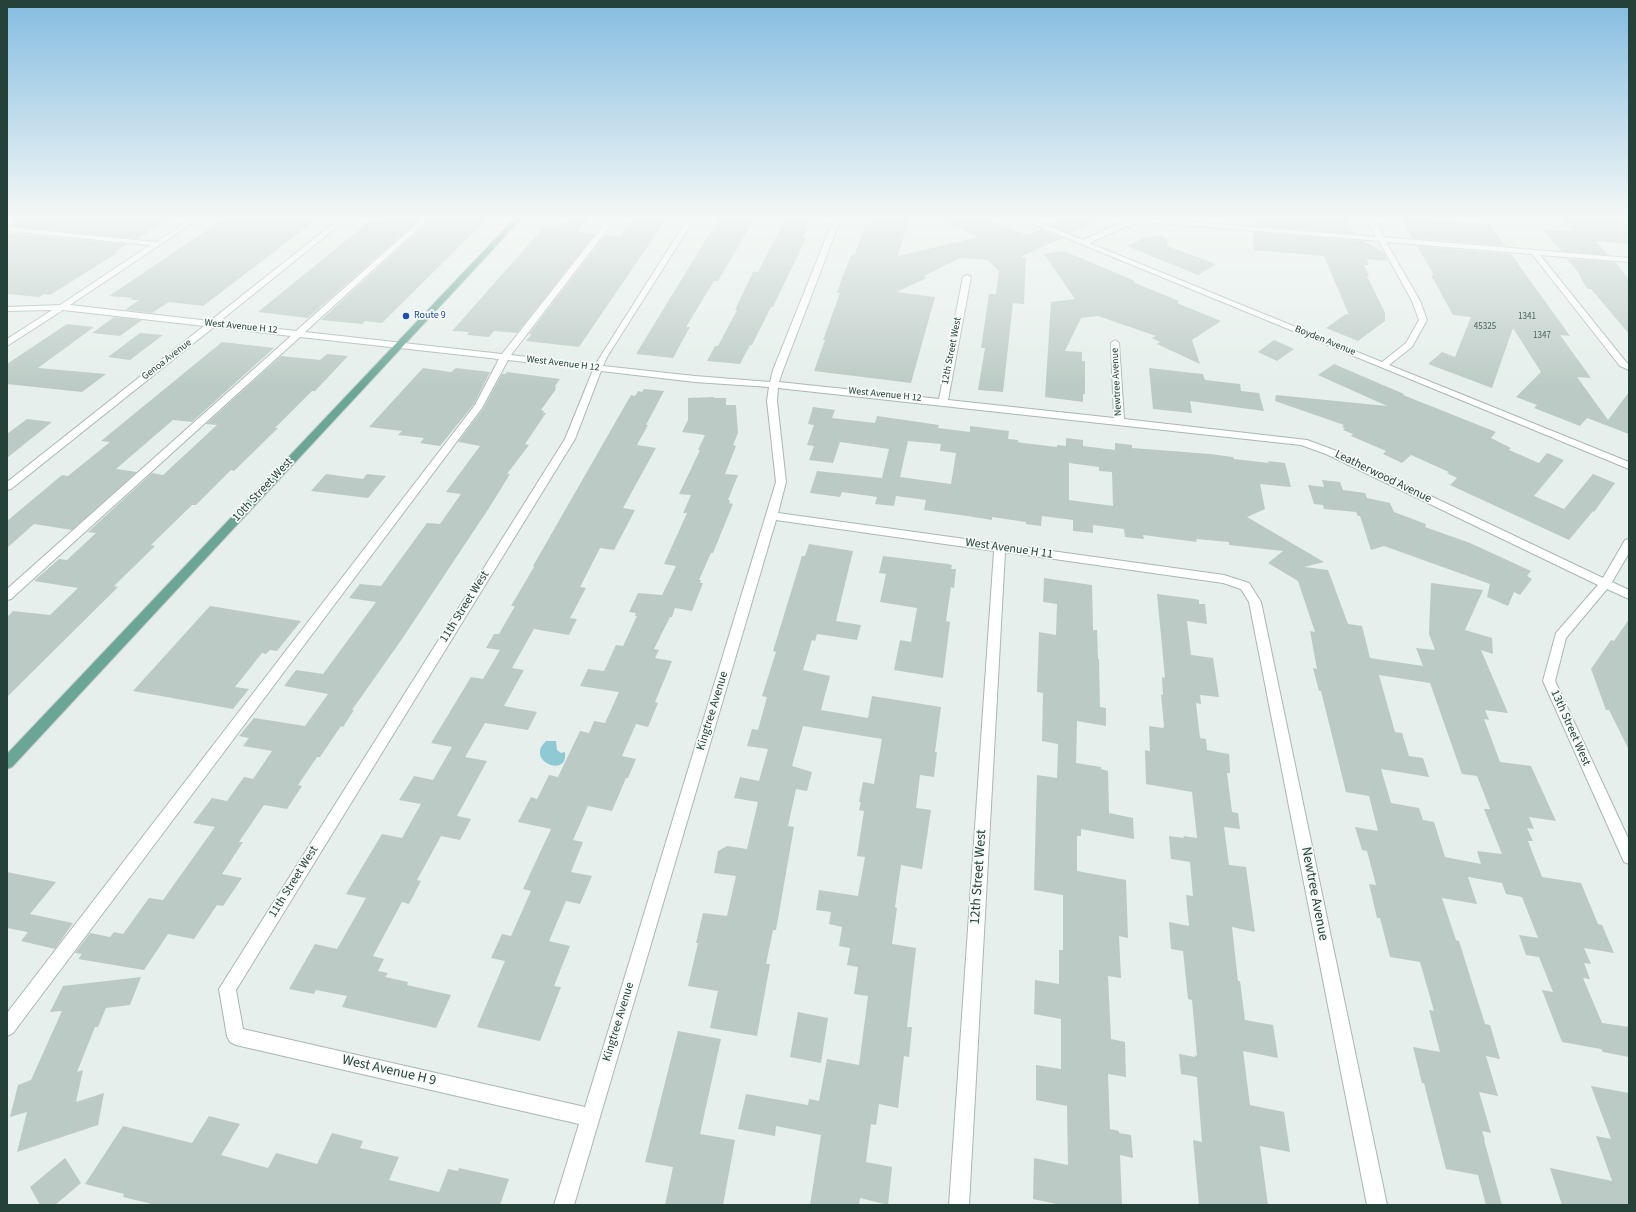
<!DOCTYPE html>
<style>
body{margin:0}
#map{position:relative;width:1636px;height:1212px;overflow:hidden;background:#e6efeb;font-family:"Source Sans 3",sans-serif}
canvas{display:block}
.frame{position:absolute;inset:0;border:8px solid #24423a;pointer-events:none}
</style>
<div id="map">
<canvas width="1636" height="1212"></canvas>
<div class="frame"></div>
</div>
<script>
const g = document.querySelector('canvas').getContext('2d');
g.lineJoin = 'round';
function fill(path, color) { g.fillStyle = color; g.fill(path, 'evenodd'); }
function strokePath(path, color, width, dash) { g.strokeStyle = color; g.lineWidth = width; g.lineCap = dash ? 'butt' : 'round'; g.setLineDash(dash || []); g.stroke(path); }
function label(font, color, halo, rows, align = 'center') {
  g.font = font + ' "Source Sans 3",sans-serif'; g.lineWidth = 3.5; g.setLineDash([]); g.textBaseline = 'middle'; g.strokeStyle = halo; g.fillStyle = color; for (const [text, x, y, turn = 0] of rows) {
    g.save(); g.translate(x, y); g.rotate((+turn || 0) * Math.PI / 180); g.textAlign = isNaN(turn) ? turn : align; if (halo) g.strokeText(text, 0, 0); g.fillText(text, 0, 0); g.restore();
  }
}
fill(new Path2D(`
 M 546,741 L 556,741 L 557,750 L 561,753 L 565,752 C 569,779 524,761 546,741 Z`), '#8ec9d4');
fill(new Path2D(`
 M 13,218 L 170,218 L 137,239 L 13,226 Z
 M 225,218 L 295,218 L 316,220 L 203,306 L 169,302 L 152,313 L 125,310 L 139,300 L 130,300 L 133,298 L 109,296 Z
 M 385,218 L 421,218 L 308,318 L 258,312 L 371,220 L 381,221 Z
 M 450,218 L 486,220 L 382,323 L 365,321 L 362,324 L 321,320 L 431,219 L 448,220 Z
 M 568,218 L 589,218 L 577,232 L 595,234 L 517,333 L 494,331 L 489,337 L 467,335 L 469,332 L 452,331 L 545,226 L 560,227 Z
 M 634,218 L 667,218 L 579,347 L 526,341 L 532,334 L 529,334 L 605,235 L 620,236 Z
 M 719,218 L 755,218 L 718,281 L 714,281 L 686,327 L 690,327 L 673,358 L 636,354 Z
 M 789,218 L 808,218 L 805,225 L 809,225 L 803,237 L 806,238 L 773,307 L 771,307 L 752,345 L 750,345 L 740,364 L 707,361 L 715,346 L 718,346 L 737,310 L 735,310 L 753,272 L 758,272 L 785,220 L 787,221 Z
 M 872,218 L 909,218 L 898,256 L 979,237 L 935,218 L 986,218 L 1027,235 L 1041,229 L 1062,238 L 1022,256 L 1022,258 L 1026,257 L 1024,304 L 1013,303 L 1003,392 L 978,390 L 985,348 L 981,348 L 989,294 L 996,294 L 999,271 L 988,260 L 960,258 L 924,276 L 927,278 L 896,292 L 935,297 L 911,383 L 814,371 L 825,340 L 823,340 L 840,293 L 837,293 L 842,278 L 852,254 L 855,254 L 866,224 L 870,225 Z
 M 1064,218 L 1102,218 L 1070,233 L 1049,225 Z
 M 1255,218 L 1347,219 L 1355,234 L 1254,225 Z
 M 1401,218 L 1489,224 L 1506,246 L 1412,238 Z
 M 1561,218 L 1629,218 L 1629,244 L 1596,241 L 1608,255 L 1561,251 L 1542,229 L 1571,231 Z
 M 1254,232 L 1362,241 L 1370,244 L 1384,253 L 1388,261 L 1367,259 L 1369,265 L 1364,265 L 1369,276 L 1367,276 L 1385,313 L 1385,321 L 1358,341 L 1326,328 L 1346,314 L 1349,315 L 1324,256 L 1253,250 Z
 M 7,233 L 128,244 L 115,252 L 117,253 L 50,295 L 44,294 L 39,297 L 7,294 Z
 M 1161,235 L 1168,240 L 1167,246 L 1216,264 L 1198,275 L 1127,246 L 1146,237 Z
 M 1417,246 L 1511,254 L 1570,336 L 1560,335 L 1591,378 L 1577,377 L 1608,420 L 1629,392 L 1629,434 L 1587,418 L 1580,426 L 1534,408 L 1537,405 L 1516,397 L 1541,372 L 1513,328 L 1492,388 L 1428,364 L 1442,352 L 1455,357 L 1471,317 L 1453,315 L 1431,275 L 1434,275 Z
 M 1064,251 L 1135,281 L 1133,282 L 1179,301 L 1177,303 L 1221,321 L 1192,340 L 1200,364 L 1157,344 L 1160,342 L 1152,338 L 1156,336 L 1098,316 L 1081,318 L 1065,351 L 1082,352 L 1082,361 L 1085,361 L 1085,394 L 1083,394 L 1083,402 L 1045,397 L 1051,302 L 1075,299 L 1044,254 Z
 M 1567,259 L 1615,262 L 1629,279 L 1629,334 L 1591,289 L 1588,289 L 1583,282 L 1578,272 Z
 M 114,317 L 142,320 L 120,336 L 92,333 Z
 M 67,324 L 94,327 L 38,368 L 106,374 L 82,392 L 7,384 L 7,364 Z
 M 140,333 L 163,335 L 130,360 L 108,357 Z
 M 1274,340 L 1294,349 L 1277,361 L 1258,352 Z
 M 222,342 L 274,348 L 192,422 L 173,420 L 116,469 L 137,472 L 72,530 L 34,524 L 7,548 L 7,521 L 62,475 L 68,476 L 110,442 L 101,441 Z
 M 327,354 L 348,356 L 315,391 L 312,391 L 275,428 L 278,428 L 234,471 L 231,470 L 196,505 L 192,505 L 151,545 L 155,546 L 114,586 L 118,587 L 7,697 L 7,617 L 13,611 L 50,615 L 78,588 L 34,581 L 59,559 L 67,560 L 96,533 L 88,532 L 152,473 L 163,475 L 217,425 L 206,424 L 281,356 L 320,360 Z
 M 1334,364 L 1404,394 L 1403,395 L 1496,432 L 1491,438 L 1511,448 L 1509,450 L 1539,463 L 1547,453 L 1564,460 L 1534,496 L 1564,509 L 1593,474 L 1615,483 L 1594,512 L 1593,511 L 1569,540 L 1450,485 L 1457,478 L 1447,473 L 1449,472 L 1411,455 L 1402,463 L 1383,454 L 1386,451 L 1351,436 L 1353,434 L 1343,430 L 1345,428 L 1342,427 L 1344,425 L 1275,401 L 1276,395 L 1387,406 L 1318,375 Z
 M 423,368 L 451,372 L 456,368 L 490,372 L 474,404 L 440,446 L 420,443 L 424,438 L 398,435 L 402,431 L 369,427 Z
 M 1149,368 L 1203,374 L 1205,380 L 1240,384 L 1241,391 L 1259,393 L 1264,411 L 1190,401 L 1192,413 L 1153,409 Z
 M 507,372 L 560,379 L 555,386 L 556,387 L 555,389 L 556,389 L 541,410 L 544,411 L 543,413 L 546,413 L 525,444 L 529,445 L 507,474 L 510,474 L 489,508 L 402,639 L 352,710 L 354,710 L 343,727 L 341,726 L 320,757 L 317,757 L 298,785 L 302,786 L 287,809 L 264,805 L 239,842 L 243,842 L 222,874 L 242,878 L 223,906 L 217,905 L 194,939 L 168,934 L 144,970 L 78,959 L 82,954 L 75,953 L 90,933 L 110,937 L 114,932 L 123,934 L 149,898 L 163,900 L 215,827 L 193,823 L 212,798 L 227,801 L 244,777 L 253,779 L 272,751 L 243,746 L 249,738 L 239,736 L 254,718 L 305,726 L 328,694 L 284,686 L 296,670 L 323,674 L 376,602 L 349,598 L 360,584 L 381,586 L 427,523 L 440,524 L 461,494 L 446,492 L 480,446 L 458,442 L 483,409 L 502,374 L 505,374 Z
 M 644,389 L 664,391 L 646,425 L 648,425 L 637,445 L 656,448 L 623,508 L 635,510 L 614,550 L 600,548 L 580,587 L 586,588 L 570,618 L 577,619 L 569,635 L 534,629 L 512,668 L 524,670 L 504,706 L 537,712 L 528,730 L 485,723 L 465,757 L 487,761 L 457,816 L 471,819 L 460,840 L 441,836 L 417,880 L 421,881 L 409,904 L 402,902 L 373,956 L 384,959 L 378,971 L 388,973 L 385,977 L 408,982 L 407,985 L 451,995 L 436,1028 L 342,1007 L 347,996 L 316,990 L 314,994 L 289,989 L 315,944 L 337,949 L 366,898 L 346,894 L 382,834 L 402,838 L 421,804 L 399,800 L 414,776 L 433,780 L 452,747 L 431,743 L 471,677 L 483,679 L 500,650 L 486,648 L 494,634 L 499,634 L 515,606 L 511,606 L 534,567 L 533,566 L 631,395 L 635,396 L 638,391 L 642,392 Z
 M 714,397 L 714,398 L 726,398 L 726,405 L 736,405 L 738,433 L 733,445 L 736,446 L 725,474 L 738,475 L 728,500 L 730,500 L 729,503 L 733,504 L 713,553 L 711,553 L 699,580 L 701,580 L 700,583 L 703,583 L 692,611 L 675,608 L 672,617 L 670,617 L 654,649 L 659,650 L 655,658 L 672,661 L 655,702 L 658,703 L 648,727 L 636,724 L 622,756 L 636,759 L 628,778 L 626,778 L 612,811 L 588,806 L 573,840 L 583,842 L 571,872 L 592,876 L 580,904 L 566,901 L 549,941 L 570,946 L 554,986 L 561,987 L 540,1041 L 477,1027 L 505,961 L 491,958 L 502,934 L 511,936 L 531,891 L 523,889 L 551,829 L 518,822 L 531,797 L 537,799 L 549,775 L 558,777 L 580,731 L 589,733 L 594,721 L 605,723 L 619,692 L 580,686 L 588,669 L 604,671 L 616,645 L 623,646 L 637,616 L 635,616 L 636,613 L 629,612 L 638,593 L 662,595 L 676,566 L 664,564 L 687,513 L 683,513 L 691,495 L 679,494 L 700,450 L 698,450 L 705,435 L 682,432 L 688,420 L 688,398 Z
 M 813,407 L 835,410 L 832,418 L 875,423 L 877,416 L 939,425 L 938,428 L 970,432 L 970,426 L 1009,431 L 1008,439 L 1018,440 L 1018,442 L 1023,443 L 1057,447 L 1057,445 L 1066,446 L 1066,438 L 1083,440 L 1083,446 L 1115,450 L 1115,443 L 1132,445 L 1132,448 L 1210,454 L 1233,457 L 1234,459 L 1269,463 L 1268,461 L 1285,463 L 1291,487 L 1260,484 L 1265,509 L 1247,517 L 1324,562 L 1304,567 L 1328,570 L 1348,624 L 1362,626 L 1370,658 L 1423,666 L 1416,648 L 1435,650 L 1429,634 L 1431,583 L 1483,590 L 1465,630 L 1492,638 L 1493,654 L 1481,650 L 1508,713 L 1485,710 L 1489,720 L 1484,719 L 1500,762 L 1531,766 L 1556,821 L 1529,817 L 1534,829 L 1527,828 L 1533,841 L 1528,841 L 1542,877 L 1581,883 L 1598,924 L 1602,925 L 1614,953 L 1584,948 L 1591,964 L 1584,963 L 1590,979 L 1583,978 L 1602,1023 L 1629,1027 L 1629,1057 L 1603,1052 L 1601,1049 L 1562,1042 L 1542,990 L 1553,992 L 1539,957 L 1526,955 L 1519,935 L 1538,938 L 1522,897 L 1506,894 L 1502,883 L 1468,877 L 1477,904 L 1442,898 L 1456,940 L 1459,941 L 1485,1024 L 1490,1025 L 1500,1059 L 1486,1056 L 1498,1096 L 1479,1092 L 1491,1133 L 1482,1131 L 1485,1140 L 1484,1140 L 1502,1205 L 1486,1205 L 1478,1175 L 1446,1169 L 1424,1083 L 1422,1083 L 1413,1047 L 1440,1052 L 1429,1010 L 1434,1011 L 1420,962 L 1390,957 L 1380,918 L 1377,918 L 1369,884 L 1376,885 L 1367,851 L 1362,850 L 1355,827 L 1378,831 L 1369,796 L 1346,792 L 1321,691 L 1319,691 L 1313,668 L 1317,669 L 1310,631 L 1315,632 L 1298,581 L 1268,563 L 1283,551 L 1229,545 L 1229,542 L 1196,539 L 1197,542 L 1143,535 L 1144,539 L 1125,537 L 1124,529 L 1093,525 L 1093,533 L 1073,531 L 1073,520 L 1042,516 L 1041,526 L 1026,524 L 1026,522 L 992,517 L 992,520 L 967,516 L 924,510 L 926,500 L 896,496 L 894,506 L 875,504 L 877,497 L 842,492 L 840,497 L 810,493 L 817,471 L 882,478 L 889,449 L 840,442 L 833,463 L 809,460 L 814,446 L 807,445 L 814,425 L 808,424 ZM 908,441 L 941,444 L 940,451 L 956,453 L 951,484 L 900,477 ZM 1069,463 L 1099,467 L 1099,471 L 1112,472 L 1113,506 L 1069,500 ZM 1379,675 L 1430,683 L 1462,774 L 1477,776 L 1490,809 L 1484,809 L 1502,854 L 1477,851 L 1481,864 L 1445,857 L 1434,822 L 1423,820 L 1419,808 L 1391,803 L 1381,769 L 1429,777 L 1423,758 L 1409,756 L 1402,733 L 1395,732 Z
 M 27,419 L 52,422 L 7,458 L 7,434 Z
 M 326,474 L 363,479 L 367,474 L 386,476 L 368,498 L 311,491 Z
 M 1322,480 L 1340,482 L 1343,490 L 1365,493 L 1367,498 L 1390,503 L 1394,512 L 1426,524 L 1425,527 L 1470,543 L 1531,571 L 1527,576 L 1532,579 L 1520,595 L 1514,592 L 1508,606 L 1487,597 L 1490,584 L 1384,546 L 1371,550 L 1360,516 L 1358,516 L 1356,512 L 1324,509 L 1323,505 L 1314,504 L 1308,485 L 1324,487 Z
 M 809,544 L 853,551 L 836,621 L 861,625 L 857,640 L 817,634 L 815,641 L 812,640 L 803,670 L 830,676 L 821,710 L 868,718 L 872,696 L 941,707 L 935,752 L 937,752 L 934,777 L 920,775 L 916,808 L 931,810 L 922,869 L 901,865 L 895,907 L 897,908 L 892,944 L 916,948 L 907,1027 L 912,1027 L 909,1057 L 904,1056 L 898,1108 L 879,1104 L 876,1125 L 871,1124 L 866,1162 L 892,1167 L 888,1205 L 860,1198 L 859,1205 L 810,1205 L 821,1135 L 776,1126 L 775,1136 L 738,1129 L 746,1094 L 808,1105 L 809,1099 L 819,1101 L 827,1059 L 859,1065 L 868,996 L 854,994 L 858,967 L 847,965 L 850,948 L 839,946 L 842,927 L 829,924 L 831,912 L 816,910 L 819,890 L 858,896 L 865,857 L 857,856 L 864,811 L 859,810 L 861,802 L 859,802 L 863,782 L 874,784 L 882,739 L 803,726 L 792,766 L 812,772 L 807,791 L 796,789 L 788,826 L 794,827 L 776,930 L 773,930 L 766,964 L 770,964 L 757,1036 L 710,1028 L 718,991 L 688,986 L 698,943 L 696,943 L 703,913 L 727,916 L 736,876 L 714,873 L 718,851 L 727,846 L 747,849 L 758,802 L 734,798 L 740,777 L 759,781 L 768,749 L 747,746 L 752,729 L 758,730 L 767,697 L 762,696 L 776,652 L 773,651 L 802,556 L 805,556 Z
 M 883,556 L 948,564 L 952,565 L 951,569 L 956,569 L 954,588 L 951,587 L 946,621 L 950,622 L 943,678 L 894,670 L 900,640 L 911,642 L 917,608 L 880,602 L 886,574 L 879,573 Z
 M 1044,578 L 1092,585 L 1093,630 L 1097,630 L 1098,659 L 1099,659 L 1100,707 L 1106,708 L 1106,726 L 1077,721 L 1076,763 L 1101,767 L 1101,769 L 1108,771 L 1109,813 L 1133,818 L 1134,839 L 1081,829 L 1081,836 L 1077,836 L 1077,871 L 1126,880 L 1128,938 L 1119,936 L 1121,978 L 1108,976 L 1111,1039 L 1125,1042 L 1126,1077 L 1108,1074 L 1110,1129 L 1119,1131 L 1119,1133 L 1131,1135 L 1133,1158 L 1120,1155 L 1122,1205 L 1061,1205 L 1033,1199 L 1034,1158 L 1068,1165 L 1067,1106 L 1036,1100 L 1036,1065 L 1061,1069 L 1061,1019 L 1034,1014 L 1035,980 L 1059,984 L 1059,950 L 1063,950 L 1063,895 L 1034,890 L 1037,775 L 1057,778 L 1058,744 L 1042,741 L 1043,693 L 1037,692 L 1039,632 L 1056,635 L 1057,604 L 1043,602 Z
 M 1157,594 L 1195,599 L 1199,600 L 1199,604 L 1205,604 L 1207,624 L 1187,621 L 1191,655 L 1213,658 L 1219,697 L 1200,695 L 1201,704 L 1196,703 L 1200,738 L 1206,739 L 1207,750 L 1229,754 L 1230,771 L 1230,773 L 1227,773 L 1232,812 L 1238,813 L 1240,829 L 1224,827 L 1229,865 L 1246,867 L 1255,932 L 1232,927 L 1238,981 L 1240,981 L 1245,1020 L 1273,1025 L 1278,1058 L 1243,1051 L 1250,1105 L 1284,1112 L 1290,1152 L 1260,1146 L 1268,1205 L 1199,1205 L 1193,1140 L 1202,1142 L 1197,1077 L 1181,1074 L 1179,1054 L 1195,1057 L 1195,1055 L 1197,1056 L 1192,1000 L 1188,999 L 1183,951 L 1171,949 L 1169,922 L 1189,926 L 1186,895 L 1193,896 L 1190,862 L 1171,859 L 1169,836 L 1184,838 L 1183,836 L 1197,838 L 1192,792 L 1146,784 L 1145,750 L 1150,751 L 1149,726 L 1163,728 L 1164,726 L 1161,694 L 1163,695 L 1162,677 L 1165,678 Z
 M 210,606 L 301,621 L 277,651 L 270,650 L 266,654 L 262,653 L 235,687 L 249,689 L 233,709 L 133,691 Z
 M 1629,619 L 1629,750 L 1609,710 L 1606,710 L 1591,669 L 1611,640 L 1614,641 Z
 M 7,872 L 56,882 L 30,914 L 73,923 L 55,949 L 21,941 L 28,932 L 7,928 Z
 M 141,977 L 130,1005 L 106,1008 L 98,1027 L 95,1027 L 77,1072 L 83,1070 L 76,1102 L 104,1093 L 98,1125 L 17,1152 L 27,1112 L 10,1117 L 18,1085 L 31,1080 L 62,1011 L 50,1012 L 63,986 Z
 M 798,1012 L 828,1018 L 821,1063 L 790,1057 Z
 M 678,1031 L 721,1039 L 700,1134 L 735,1140 L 723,1205 L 665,1205 L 673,1167 L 645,1162 Z
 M 1591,1086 L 1629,1093 L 1629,1205 L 1562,1205 L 1550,1168 L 1612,1181 L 1596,1136 L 1611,1139 Z
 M 209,1116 L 240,1124 L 221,1155 L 268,1168 L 276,1153 L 317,1164 L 332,1133 L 363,1141 L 360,1148 L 399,1157 L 389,1180 L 439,1192 L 448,1169 L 458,1171 L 459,1168 L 509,1179 L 500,1205 L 156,1205 L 123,1197 L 124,1194 L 85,1184 L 123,1126 L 192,1143 Z
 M 65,1158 L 81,1183 L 55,1205 L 40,1205 L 30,1187 Z`), '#bbcac4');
const minor = new Path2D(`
 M 192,218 L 200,218 L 70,305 L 210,321 L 340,218 L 348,218 L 219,322 L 296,331 L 423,218 L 430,218 L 305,332 L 502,354 L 609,218 L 616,218 L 511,355 L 595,365 L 688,218 L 695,218 L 607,357 L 603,366 L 695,376 L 770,382 L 773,370 L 834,218 L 841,218 L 783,370 L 779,382 L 939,399 L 963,277 L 967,275 L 971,277 L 948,400 L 1114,418 L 1111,343 L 1115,340 L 1119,343 L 1124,419 L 1307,440 L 1334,450 L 1603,578 L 1625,540 L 1629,539 L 1629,553 L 1612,582 L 1629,590 L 1629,599 L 1607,589 L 1566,638 L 1555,681 L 1629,840 L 1629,864 L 1624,862 L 1543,681 L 1556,633 L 1598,585 L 1326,454 L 1301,445 L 778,388 L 777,401 L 786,482 L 778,513 L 1224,575 L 1249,583 L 1261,602 L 1387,1205 L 1367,1205 L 1249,602 L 1241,589 L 1223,583 L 1005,552 L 969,1205 L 949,1205 L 994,551 L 776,520 L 574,1205 L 554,1205 L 579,1124 L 236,1045 L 230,1042 L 227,1036 L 219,989 L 565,439 L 593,370 L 508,360 L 482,408 L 13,1033 L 7,1036 L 7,1013 L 475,405 L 499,359 L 300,337 L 11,599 L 7,600 L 7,589 L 291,336 L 214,327 L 11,489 L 7,490 L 7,482 L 204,326 L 63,310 L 7,346 L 7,339 L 52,310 L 7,311 L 7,307 L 60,305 L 150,245 L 7,231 L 7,227 L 156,242 ZM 601,371 L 695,382 L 769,387 L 767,401 L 776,482 L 585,1107 L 243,1029 L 236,990 L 575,439 Z
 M 1018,218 L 1028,218 L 1083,240 L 1117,224 L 1135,220 L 1160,219 L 1376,237 L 1366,218 L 1373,218 L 1384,237 L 1629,258 L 1629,262 L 1540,255 L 1626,362 L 1629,364 L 1629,370 L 1620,366 L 1532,254 L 1386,242 L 1420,301 L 1427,320 L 1412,347 L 1389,365 L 1629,462 L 1629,469 ZM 1160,223 L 1379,241 L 1412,301 L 1419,320 L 1406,343 L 1382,362 L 1089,243 L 1123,228 L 1135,224 Z`);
const major = new Path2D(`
 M 515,218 L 522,218 L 12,767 L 7,769 L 7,754 Z`);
strokePath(minor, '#a8b8b2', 2);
strokePath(major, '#c2cac8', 2);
fill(minor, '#fff');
fill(major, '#6aa596');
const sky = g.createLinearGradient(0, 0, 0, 388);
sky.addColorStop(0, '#84bce0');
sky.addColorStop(0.56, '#f4f8f6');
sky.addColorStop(1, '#f4f8f600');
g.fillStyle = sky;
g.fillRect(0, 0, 1636, 388);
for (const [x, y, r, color] of [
 [406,316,4,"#1a4fb4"]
]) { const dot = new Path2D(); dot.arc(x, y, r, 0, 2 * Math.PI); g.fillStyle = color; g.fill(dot); strokePath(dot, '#f7fbf9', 1.5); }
label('9px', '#4a645c', null, [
 ["1341",1527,317],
 ["45325",1485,327],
 ["1347",1542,336]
]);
label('10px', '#164399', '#f7fbf9', [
 ["Route 9",414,316]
], 'left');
label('10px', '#24423a', '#f7fbf9', [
 ["West Avenue H 12",241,327,6],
 ["Boyden Avenue",1325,341,22],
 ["12th Street West",952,351,-79],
 ["Genoa Avenue",167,360,-38],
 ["West Avenue H 12",563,364,7],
 ["Newtree Avenue",1117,382,-93],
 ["West Avenue H 12",885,395,6]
]);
label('12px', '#24423a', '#f7fbf9', [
 ["Leatherwood Avenue",1383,477,26],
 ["10th Street West",263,490,-47],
 ["West Avenue H 11",1009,549,8],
 ["11th Street West",465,607,-58],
 ["Kingtree Avenue",713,711,-73],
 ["13th Street West",1570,728,66],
 ["11th Street West",294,882,-58],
 ["Kingtree Avenue",619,1022,-73]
]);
label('14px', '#24423a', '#f7fbf9', [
 ["12th Street West",979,877,-86],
 ["Newtree Avenue",1314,894,79],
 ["West Avenue H 9",389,1071,13]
]);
</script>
